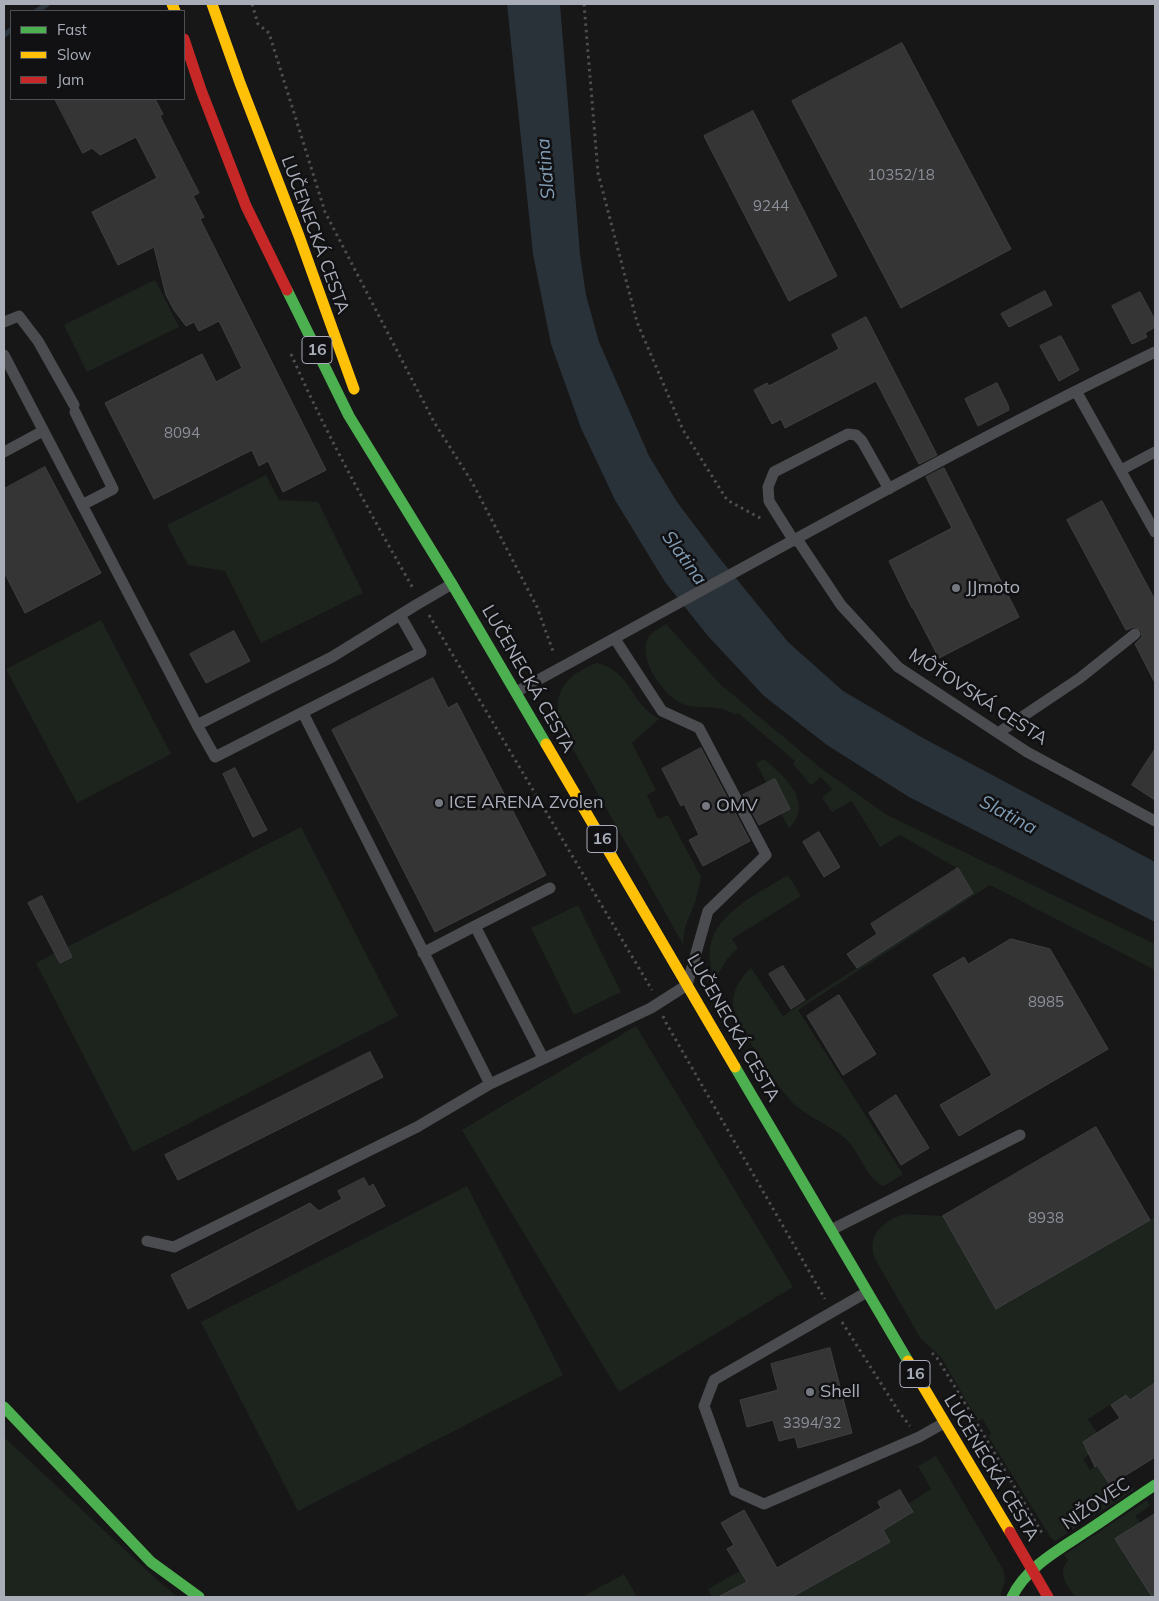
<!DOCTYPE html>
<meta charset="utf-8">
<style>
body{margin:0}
#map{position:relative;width:1159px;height:1601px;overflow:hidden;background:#171717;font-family:Mulish,sans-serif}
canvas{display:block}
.frame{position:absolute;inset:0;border:5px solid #a8adb8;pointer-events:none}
.legend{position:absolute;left:10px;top:10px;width:175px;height:90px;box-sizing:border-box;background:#111113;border:1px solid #4d4f55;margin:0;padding:6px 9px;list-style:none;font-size:15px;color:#a8adb8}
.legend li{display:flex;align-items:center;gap:10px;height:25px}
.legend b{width:25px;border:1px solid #4d4f55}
</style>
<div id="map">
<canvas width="1159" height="1601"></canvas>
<div class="frame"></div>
<ul class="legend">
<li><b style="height:6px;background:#4caf50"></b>Fast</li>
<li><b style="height:6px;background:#ffc107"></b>Slow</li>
<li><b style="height:6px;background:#c62828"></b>Jam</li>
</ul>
</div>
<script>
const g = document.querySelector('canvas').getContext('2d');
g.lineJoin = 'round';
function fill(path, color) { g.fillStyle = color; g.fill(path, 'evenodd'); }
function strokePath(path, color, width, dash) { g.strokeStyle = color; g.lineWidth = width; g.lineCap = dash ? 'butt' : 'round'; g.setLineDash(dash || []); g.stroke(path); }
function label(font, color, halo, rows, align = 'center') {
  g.font = font + ' Mulish,sans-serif'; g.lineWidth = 5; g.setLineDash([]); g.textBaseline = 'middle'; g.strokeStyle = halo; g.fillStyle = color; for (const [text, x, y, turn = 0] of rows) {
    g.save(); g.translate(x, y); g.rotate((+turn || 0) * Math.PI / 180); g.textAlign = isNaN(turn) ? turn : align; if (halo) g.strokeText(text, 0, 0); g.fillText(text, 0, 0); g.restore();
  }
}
fill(new Path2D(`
 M 155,280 L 179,327 L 87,372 L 64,325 Z
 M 266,475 L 279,500 L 318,502 L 363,593 L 261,643 L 225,571 L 188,565 L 167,525 Z
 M 101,620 L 171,754 L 77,803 L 6,669 Z
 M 666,624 L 720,684 L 822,769 L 887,815 L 1155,944 L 1155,970 L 990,885 L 798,1010 L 903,1174 L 884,1186 C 868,1182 859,1150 846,1139 C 831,1126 810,1118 795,1105 C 780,1091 735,1024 733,1005 C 732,990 741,977 751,968 L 783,1016 L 973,892 L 957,868 L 900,835 L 880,847 L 852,801 L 832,812 L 822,798 L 832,789 L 821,777 L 811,785 L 793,764 L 795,761 L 738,713 L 735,715 C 716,702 702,711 683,704 C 664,697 637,659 648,638 C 652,631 660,628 666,624 Z
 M 597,663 C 632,671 630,704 659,719 L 632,743 L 656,790 L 647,795 L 658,819 L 668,815 L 701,877 L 696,900 L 685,927 L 683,944 L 562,730 C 550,695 564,675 597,663 Z
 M 764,759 C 784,776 815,802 789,828 L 781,814 L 790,809 L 775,779 L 767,784 L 756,763 Z
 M 301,827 L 398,1016 L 133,1152 L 36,963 Z
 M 788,875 L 801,896 L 732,939 L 738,948 L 727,959 L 715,979 C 692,923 749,899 788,875 Z
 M 578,905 L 621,992 L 574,1015 L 531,928 Z
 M 636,1026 L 793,1287 L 619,1392 L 462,1130 Z
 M 467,1186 L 563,1375 L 298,1511 L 201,1322 Z
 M 904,1214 L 943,1216 L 997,1309 L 1155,1217 L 1155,1383 L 1153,1384 L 1155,1387 L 1155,1441 L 1126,1395 L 1088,1419 L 1097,1433 L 1083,1442 L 1090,1454 L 1083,1459 L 1090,1470 L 1097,1465 L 1116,1493 L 1130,1483 L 1134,1490 L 1055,1541 L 1051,1538 L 988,1436 L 991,1434 L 983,1419 L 978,1421 L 941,1357 L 921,1339 L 875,1259 C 866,1236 883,1221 904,1214 Z
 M 4,1437 L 154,1577 L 177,1597 L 4,1597 Z
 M 936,1456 L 1003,1569 L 1005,1581 L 1000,1597 L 792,1597 L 889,1542 L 882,1528 L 891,1525 L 913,1513 L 908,1504 L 931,1489 L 918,1466 Z
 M 1147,1500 L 1150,1506 L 1135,1516 L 1140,1522 L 1137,1525 L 1155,1553 L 1155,1583 L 1124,1534 L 1115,1540 L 1152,1597 L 1075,1597 C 1067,1584 1057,1575 1068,1560 L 1064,1555 Z
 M 740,1571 L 756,1597 L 752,1597 L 744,1583 L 718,1597 L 712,1597 L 708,1589 Z
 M 624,1574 L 637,1597 L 582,1597 Z`), '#1d241e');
fill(new Path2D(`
 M 507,4 L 560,4 L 580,255 L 586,295 L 599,342 L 649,456 L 677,502 L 717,555 L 788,642 L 843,691 L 923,738 L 1155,862 L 1155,922 L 909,797 L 827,745 L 764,696 L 708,636 L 665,582 L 615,500 L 581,428 L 551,344 L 533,254 Z`), '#2a3239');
strokePath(new Path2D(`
 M 37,11 L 47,4
 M 4,35 L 11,30`), '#2a3239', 5.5);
const building = new Path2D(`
 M 902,43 L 1011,249 L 901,308 L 792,101 Z
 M 55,99 L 155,99 L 163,114 L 160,116 L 199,193 L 193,196 L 204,217 L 200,219 L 326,470 L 283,492 L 268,461 L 259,466 L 252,450 L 154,499 L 105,403 L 202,354 L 216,382 L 242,368 L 219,321 L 199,331 L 194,322 L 186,326 L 174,310 L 166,295 L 154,247 L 118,265 L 92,212 L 157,178 L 136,137 L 100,155 L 92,148 L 83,153 Z
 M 753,111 L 837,276 L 789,301 L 704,136 Z
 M 1045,291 L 1052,305 L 1009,327 L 1001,314 Z
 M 1140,292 L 1155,320 L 1155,327 L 1145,333 L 1147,337 L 1132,344 L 1112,306 Z
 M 866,317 L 937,455 L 919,464 L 876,381 L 785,428 L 781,419 L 772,424 L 754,390 L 767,383 L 769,386 L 839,349 L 832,335 Z
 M 1061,336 L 1079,370 L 1059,381 L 1040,346 Z
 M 997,383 L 1008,405 L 1009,410 L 978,426 L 965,399 Z
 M 45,467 L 101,573 L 25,613 L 4,572 L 4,489 Z
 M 944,468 L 1019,617 L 939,658 L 913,608 L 912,608 L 889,561 L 952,528 L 926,477 Z
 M 1102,501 L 1155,600 L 1155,683 L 1135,644 L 1142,637 L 1141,630 L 1134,627 L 1126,630 L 1067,520 Z
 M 234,631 L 250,661 L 206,683 L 190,654 Z
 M 433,678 L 448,708 L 457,703 L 546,875 L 435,932 L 332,730 Z
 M 701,748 L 750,841 L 703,866 L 689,840 L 699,835 L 684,804 L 681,806 L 662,769 Z
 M 1155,749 L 1155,800 L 1132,785 Z
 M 235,768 L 267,830 L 253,837 L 223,774 Z
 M 775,779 L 790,809 L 759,825 L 743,795 Z
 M 819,832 L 840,867 L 824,877 L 803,842 Z
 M 958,868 L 973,893 L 857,968 L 847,954 L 877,934 L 871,924 Z
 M 42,896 L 72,957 L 60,963 L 28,903 Z
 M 1011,939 L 1050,949 L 1108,1049 L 959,1136 L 940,1105 L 992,1075 L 933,975 L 964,957 L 968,964 Z
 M 783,966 L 805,1000 L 791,1009 L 769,974 Z
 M 839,995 L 876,1054 L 843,1075 L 807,1016 Z
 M 370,1052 L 383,1077 L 178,1180 L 165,1155 Z
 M 896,1095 L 929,1148 L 901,1165 L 869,1113 Z
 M 1096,1127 L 1150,1220 L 996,1309 L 943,1216 Z
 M 364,1178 L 369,1187 L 373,1184 L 385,1206 L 188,1309 L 171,1275 L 310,1203 L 319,1211 L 342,1199 L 338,1191 Z
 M 830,1348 L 852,1433 L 798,1448 L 795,1437 L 779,1441 L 773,1420 L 747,1427 L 740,1400 L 778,1390 L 771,1364 Z
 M 1155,1383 L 1155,1457 L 1110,1485 L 1097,1465 L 1095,1467 L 1083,1442 L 1120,1418 L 1111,1405 L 1126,1395 L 1130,1400 Z
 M 900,1490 L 913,1512 L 883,1530 L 890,1542 L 792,1597 L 718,1597 L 747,1582 L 727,1549 L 734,1545 L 721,1523 L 744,1510 L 777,1568 L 881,1508 L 878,1502 Z
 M 1155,1514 L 1155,1597 L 1152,1597 L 1115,1539 Z`);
fill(building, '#353536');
strokePath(building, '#3f4043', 1);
strokePath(new Path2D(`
 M 252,4 L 258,24 L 269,33 L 325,212 L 434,422 L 472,482 L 537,607 L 554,654
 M 584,4 L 598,173 L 637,322 L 683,430 L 727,500 L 762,519
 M 291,354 C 327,436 370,513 414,590
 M 429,615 L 652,990
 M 663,1016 L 665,1021 L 825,1299
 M 842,1322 L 899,1412 L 910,1426
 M 932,1353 L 937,1358 L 963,1400 L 1042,1533`), '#4d4e52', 3, [2.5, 4]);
strokePath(new Path2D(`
 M 4,322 L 19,316 L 38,341 L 74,405
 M 4,355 L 197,725 L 332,657 L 416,605 L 452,584
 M 1076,391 L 1155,532
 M 75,412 L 113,489 L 82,505
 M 4,452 L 43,431
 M 1121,470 L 1155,452
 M 797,539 L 841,605 L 898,667 L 1027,752 L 1155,821
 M 794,541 L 769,501 L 768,487 L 774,472 L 848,434 L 856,435 L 862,441 L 889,489
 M 516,692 C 728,577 938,457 1155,352
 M 303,713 L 490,1084
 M 197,725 L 215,757 L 421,652 L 400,615
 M 998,733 L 1080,678 L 1135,634
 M 475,926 L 550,888
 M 423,953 L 475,926 L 543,1058
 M 831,1230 L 1020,1135
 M 147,1241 L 174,1247 L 417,1127 L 490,1084 L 651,1008 L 687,985 L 708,911 L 766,855 L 699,728 L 662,711 L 615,639
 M 867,1292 L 714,1380 L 704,1406 L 735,1491 L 764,1504 L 919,1437 L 944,1423`), '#4b4c50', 11);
strokePath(new Path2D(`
 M 287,290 L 349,416 L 452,584 L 546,744
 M 735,1067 L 908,1361
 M 4,1407 L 151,1562 L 199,1597
 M 1012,1597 C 1026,1567 1060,1549 1087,1531 C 1110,1516 1132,1500 1155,1485`), '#4caf50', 11);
strokePath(new Path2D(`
 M 172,4 L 175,11
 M 212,4 L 240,83 L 299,236 L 354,389
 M 546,744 L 735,1067
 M 908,1361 L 1010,1532`), '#ffc107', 11);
strokePath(new Path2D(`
 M 184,39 L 201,90 L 246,206 L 287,290
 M 1010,1532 L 1048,1597`), '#c62828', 11);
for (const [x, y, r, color] of [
 [956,588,5,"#757880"],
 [439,803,5,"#757880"],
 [706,806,5,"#757880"],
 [810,1392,5,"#757880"]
]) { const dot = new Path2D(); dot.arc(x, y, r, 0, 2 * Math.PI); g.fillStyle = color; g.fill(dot); strokePath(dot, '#111113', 2); }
label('15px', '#8b8f98', null, [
 ["10352/18",901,175],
 ["9244",771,206],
 ["8094",182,433],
 ["8985",1046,1002],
 ["8938",1046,1218],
 ["3394/32",812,1423]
]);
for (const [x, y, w] of [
 [317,350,30],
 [602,839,30],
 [915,1374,30]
]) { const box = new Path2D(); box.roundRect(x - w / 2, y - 13.5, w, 27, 4); g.fillStyle = '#111113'; g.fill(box); strokePath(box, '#a8adb8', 1); }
label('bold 16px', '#a8adb8', null, [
 ["16",317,350],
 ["16",602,839],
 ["16",915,1374]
]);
label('18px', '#a8adb8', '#111113', [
 ["LUČENECKÁ CESTA",315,235,70],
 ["LUČENECKÁ CESTA",528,679,60],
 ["MÔŤOVSKÁ CESTA",978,697,33],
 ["LUČENECKÁ CESTA",733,1028,60],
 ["LUČENECKÁ CESTA",991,1468,59],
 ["NIŽOVEC",1096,1504,-34]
]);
label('18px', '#a8adb8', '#111113', [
 ["JJmoto",966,588],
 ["ICE ARENA Zvolen",449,803],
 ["OMV",716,806],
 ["Shell",820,1392]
], 'left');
label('italic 19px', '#7f9bb3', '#111113', [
 ["Slatina",546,169,-95],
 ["Slatina",684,558,54],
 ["Slatina",1008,815,28]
]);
</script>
